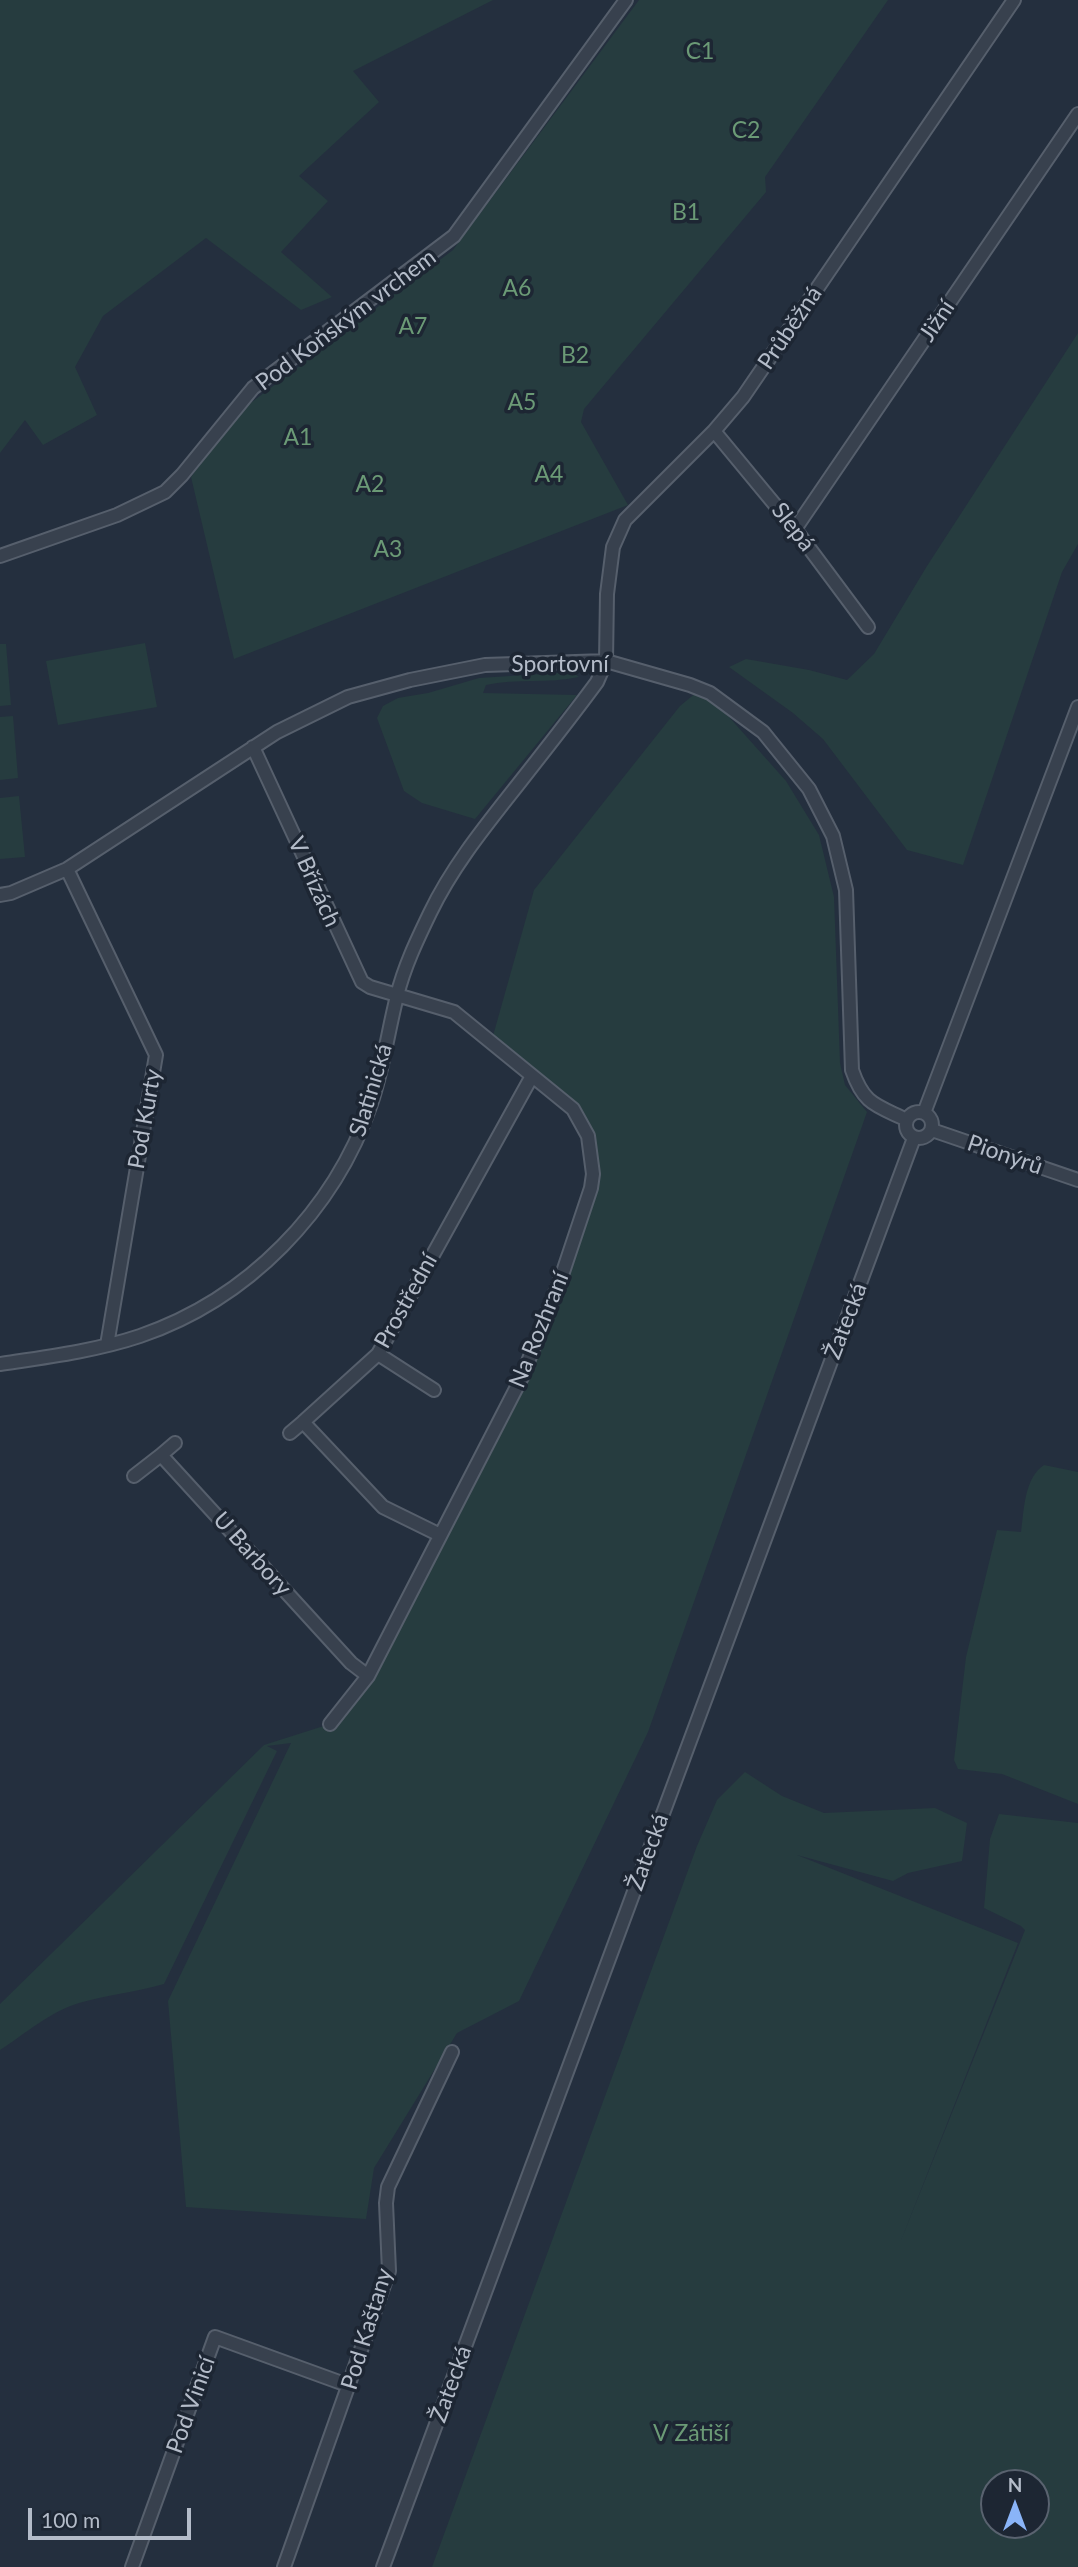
<!DOCTYPE html>
<meta charset="utf-8">
<style>
body{margin:0}
#map{position:relative;width:1078px;height:2567px;overflow:hidden;background:#242f3e;font-family:Lato,sans-serif}
canvas{display:block}
.north{position:absolute;left:980px;top:2469px;width:70px;height:70px;box-sizing:border-box;background:#1d2633;border:2px solid #59626f;border-radius:50%;rotate:0deg;font-size:19px;font-weight:700;line-height:28px;text-align:center;color:#b4bcc9}
.north::after{content:'';display:block;margin:auto;width:24px;height:32px;background:#8ab4f8;clip-path:polygon(50% 0,100% 100%,50% 72%,0 100%)}
.scale{position:absolute;left:28px;top:2508px;width:163px;height:32px;box-sizing:border-box;border:4px solid #b4bcc9;border-top:0;padding-left:9px;font-size:21px;line-height:24px;white-space:nowrap;color:#b4bcc9;-webkit-text-stroke:5px #1d2633;paint-order:stroke}
</style>
<div id="map">
<canvas width="1078" height="2567"></canvas>
<div class="north">N</div>
<div class="scale">100 m</div>
</div>
<script>
const g = document.querySelector('canvas').getContext('2d');
g.lineJoin = 'round';
function fill(path, color) { g.fillStyle = color; g.fill(path, 'evenodd'); }
function strokePath(path, color, width, dash) { g.strokeStyle = color; g.lineWidth = width; g.lineCap = dash ? 'butt' : 'round'; g.setLineDash(dash || []); g.stroke(path); }
function label(font, color, halo, rows, align = 'center') {
  g.font = font + ' Lato,sans-serif'; g.lineWidth = 7; g.setLineDash([]); g.textBaseline = 'middle'; g.strokeStyle = halo; g.fillStyle = color; for (const [text, x, y, turn = 0] of rows) {
    g.save(); g.translate(x, y); g.rotate((+turn || 0) * Math.PI / 180); g.textAlign = isNaN(turn) ? turn : align; if (halo) g.strokeText(text, 0, 0); g.fillText(text, 0, 0); g.restore();
  }
}
fill(new Path2D(`
 M 0,0 L 493,0 L 353,71 L 379,102 L 299,176 L 328,201 L 281,252 L 332,297 L 301,310 L 206,238 L 103,316 L 75,367 L 97,415 L 43,445 L 25,420 L 0,453 Z
 M 639,0 L 888,0 L 765,177 L 766,192 L 584,409 L 581,422 L 628,505 L 234,659 L 191,477 L 240,411 L 453,250 Z
 M 1078,333 L 1078,544 L 1062,572 L 963,865 L 907,850 L 823,739 L 793,713 L 729,667 L 746,659 L 809,670 L 847,680 L 874,654 L 927,566 Z
 M 145,643 L 157,707 L 58,725 L 46,661 Z
 M 0,644 L 6,644 L 11,705 L 0,706 Z
 M 572,672 L 579,677 C 548,684 516,678 486,685 L 483,693 L 577,695 L 475,819 L 422,803 L 404,791 L 377,718 L 383,706 L 398,698 L 428,693 L 479,678 Z
 M 697,692 L 721,708 L 786,781 L 819,835 L 834,897 L 840,1063 L 845,1085 L 867,1112 L 648,1732 L 519,2001 L 457,2033 L 374,2168 L 366,2219 L 186,2207 L 168,2001 L 291,1743 L 267,1746 L 277,1751 L 164,1984 C 136,1992 107,1995 79,2003 C 51,2011 25,2034 0,2050 L 0,2004 L 264,1745 L 330,1724 L 368,1676 L 522,1377 L 591,1188 L 589,1141 L 568,1106 L 491,1043 L 534,890 L 680,706 Z
 M 13,716 L 18,778 L 0,780 L 0,717 Z
 M 19,796 L 25,857 L 0,859 L 0,798 Z
 M 1044,1465 L 1078,1472 L 1078,1804 L 1002,1774 L 958,1769 L 954,1760 L 966,1657 L 997,1530 L 1021,1532 C 1024,1511 1024,1478 1044,1465 Z
 M 745,1772 L 782,1796 L 824,1813 L 935,1808 L 967,1823 L 962,1861 L 908,1873 L 893,1881 L 797,1855 L 1018,1943 L 900,2243 L 1025,1930 L 1021,1926 L 984,1908 L 990,1839 L 999,1814 L 1078,1823 L 1078,2567 L 432,2567 L 697,1846 L 717,1800 ZM 1036,2483 L 1036,2525 L 994,2525 L 994,2483 Z`), '#263c3f');
const minor = new Path2D(`
 M 714,431 L 795,529 L 868,627
 M 795,529 L 1078,114
 M 0,556 L 117,515 L 165,492 L 182,475 L 253,388 L 454,236 L 626,0
 M 253,747 L 362,982 L 370,987 L 454,1012 L 573,1109 L 588,1136 L 593,1174 L 591,1188 L 562,1275 L 522,1377 L 368,1676 L 330,1724
 M 67,869 L 156,1055 L 107,1345
 M 0,895 L 11,893 L 67,869 L 277,732 L 348,697 L 410,680 L 485,665 L 606,661 L 690,685 L 710,693 L 763,732 L 809,789 L 833,836 L 846,890 L 852,1070 C 864,1105 876,1105 907,1120
 M906 1125a13 13 0 1 1 26 0a13 13 0 1 1-26 0Z
 M 924,1113 L 1078,707
 M 932,1130 L 1078,1180
 M 378,1354 L 434,1390
 M 0,1364 C 47,1357 95,1351 140,1336 C 248,1299 334,1211 371,1104 C 383,1069 388,1032 397,996 C 404,967 417,940 430,913 C 453,865 487,824 520,782 C 546,749 572,716 597,682 L 606,661 L 607,594 L 613,547 L 625,520 L 714,431 L 743,397 L 1014,0
 M 290,1433 L 303,1422
 M 161,1455 L 175,1443
 M 134,1476 L 161,1455 L 351,1663 L 368,1676
 M 440,1535 L 383,1507 L 303,1422 L 378,1354 L 532,1076
 M 132,2567 L 215,2337 L 350,2386
 M 284,2567 L 389,2271 L 386,2203 L 388,2187 L 452,2052
 M 383,2567 L 914,1138`);
strokePath(minor, '#565f6c', 16);
strokePath(minor, '#38414e', 12);
label('23px', '#6b9a76', '#1d2633', [
 ["C1",700,52],
 ["C2",746,131],
 ["B1",686,213],
 ["A6",517,289],
 ["A7",413,327],
 ["B2",575,356],
 ["A5",522,403],
 ["A1",298,438],
 ["A4",549,475],
 ["A2",370,485],
 ["A3",388,550],
 ["V Zátiší",691,2434]
]);
label('23px', '#b4bcc9', '#1d2633', [
 ["Pod Koňským vrchem",346,320,-37],
 ["Jižní",937,321,-56],
 ["Průběžná",790,328,-56],
 ["Slepá",793,527,52],
 ["Sportovní",560,665],
 ["V Břízách",314,882,66],
 ["Slatinická",371,1090,-73],
 ["Pod Kurty",145,1119,-80],
 ["Pionýrů",1005,1155,19],
 ["Prostřední",406,1301,-61],
 ["Žatecká",846,1321,-69],
 ["Na Rozhraní",539,1330,-68],
 ["U Barbory",252,1554,48],
 ["Žatecká",648,1852,-70],
 ["Pod Kaštany",367,2329,-73],
 ["Žatecká",451,2384,-70],
 ["Pod Vinicí",191,2405,-70]
]);
</script>
